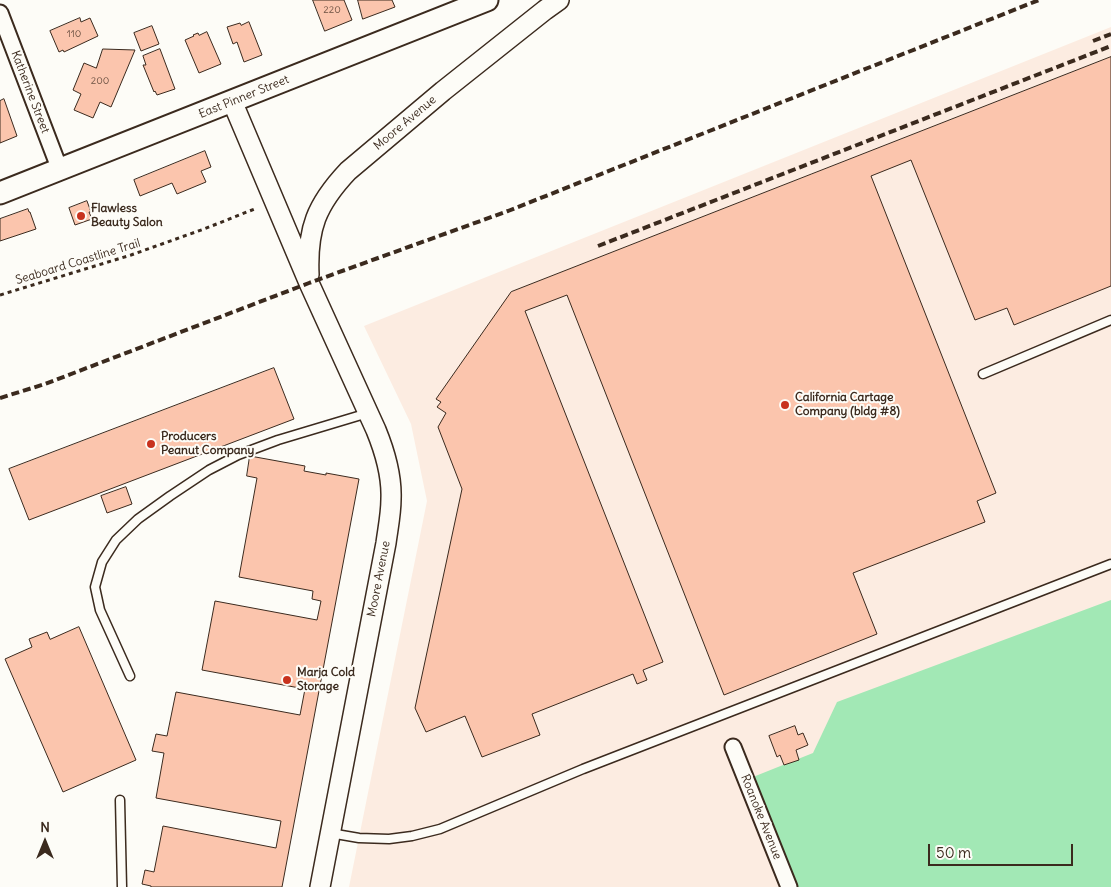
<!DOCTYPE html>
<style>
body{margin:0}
#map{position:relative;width:1111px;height:887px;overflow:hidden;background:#fdfcf7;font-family:Delius,sans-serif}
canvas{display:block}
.north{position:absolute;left:20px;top:817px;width:50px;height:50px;-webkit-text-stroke:4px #fdfcf7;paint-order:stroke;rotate:0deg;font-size:14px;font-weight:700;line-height:20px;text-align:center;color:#3b2a1e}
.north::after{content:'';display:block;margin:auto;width:18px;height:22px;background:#3b2a1e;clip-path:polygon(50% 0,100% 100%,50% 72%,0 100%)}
.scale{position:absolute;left:928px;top:844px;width:145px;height:22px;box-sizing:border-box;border:2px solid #3b2a1e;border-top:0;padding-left:6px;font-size:15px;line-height:18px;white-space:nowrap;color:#3b2a1e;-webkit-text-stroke:4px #fdfcf7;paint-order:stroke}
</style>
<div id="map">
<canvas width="1111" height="887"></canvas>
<div class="north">N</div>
<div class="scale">50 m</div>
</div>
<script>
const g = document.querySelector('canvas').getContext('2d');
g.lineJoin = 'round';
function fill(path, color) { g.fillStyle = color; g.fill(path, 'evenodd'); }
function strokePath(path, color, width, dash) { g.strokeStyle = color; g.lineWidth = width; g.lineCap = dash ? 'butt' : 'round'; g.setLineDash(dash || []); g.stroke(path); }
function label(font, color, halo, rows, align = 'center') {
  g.font = font + ' Delius,sans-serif'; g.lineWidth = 4; g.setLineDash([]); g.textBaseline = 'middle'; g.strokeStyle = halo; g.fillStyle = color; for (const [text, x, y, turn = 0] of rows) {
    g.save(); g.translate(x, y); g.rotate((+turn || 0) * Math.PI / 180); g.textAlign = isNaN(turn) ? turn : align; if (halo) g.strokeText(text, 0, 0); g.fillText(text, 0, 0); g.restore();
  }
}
fill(new Path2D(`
 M 1111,27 L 1111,887 L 349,887 L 427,501 L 411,424 L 364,326 Z`), '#fcece1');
fill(new Path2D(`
 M 1111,600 L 1111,887 L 797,887 L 753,777 L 813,753 L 837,702 Z`), '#a2e8b5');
const building = new Path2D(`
 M 313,0 L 344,0 L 352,20 L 325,31 Z
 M 358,0 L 392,0 L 395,7 L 363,19 Z
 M 80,18 L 81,22 L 90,18 L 98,36 L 64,52 L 63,50 L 59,52 L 50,31 Z
 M 249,22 L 262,55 L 244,62 L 237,42 L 233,44 L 227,27 L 240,23 L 241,25 Z
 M 152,26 L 159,44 L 141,51 L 134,33 Z
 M 207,32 L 221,64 L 199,73 L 185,40 L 194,36 L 193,35 L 198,33 L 199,35 Z
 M 103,49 L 135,50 L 111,107 L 100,102 L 93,118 L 74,110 L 81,94 L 73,90 L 84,63 L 96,68 Z
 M 160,49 L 175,89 L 157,95 L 155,91 L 154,92 L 143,65 L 146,65 L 143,56 Z
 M 1111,57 L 1111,286 L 1014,325 L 1007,308 L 975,320 L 911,160 L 871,176 L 996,493 L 977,501 L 985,522 L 853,573 L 877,634 L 724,695 L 567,295 L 525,311 L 663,662 L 643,670 L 647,680 L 637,684 L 633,674 L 532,714 L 540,735 L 482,757 L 465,716 L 426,732 L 415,708 L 462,489 L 438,427 L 446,413 L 437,407 L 441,402 L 436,399 L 511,292 Z
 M 4,99 L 17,136 L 0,143 L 0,101 Z
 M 205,151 L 211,167 L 201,171 L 206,182 L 177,194 L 172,183 L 140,196 L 134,180 Z
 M 87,201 L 91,212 L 89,212 L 92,219 L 75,225 L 69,208 Z
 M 28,209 L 29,212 L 30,212 L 36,229 L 0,241 L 0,219 Z
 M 274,368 L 294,419 L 29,520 L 9,469 Z
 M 250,456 L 305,466 L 304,471 L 326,475 L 326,473 L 359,479 L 282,887 L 151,887 L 151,886 L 142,884 L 145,870 L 154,872 L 163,826 L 276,848 L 281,821 L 156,798 L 164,753 L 152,751 L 156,734 L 167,736 L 176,692 L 300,715 L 305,689 L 202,670 L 215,601 L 317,620 L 321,601 L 312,599 L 313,591 L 239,577 L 257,478 L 247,476 Z
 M 126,487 L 132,504 L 107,513 L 101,496 Z
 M 79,627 L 136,760 L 63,792 L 5,659 L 32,647 L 29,639 L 47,632 L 50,639 Z
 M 795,726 L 798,735 L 803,733 L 808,745 L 796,750 L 799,760 L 784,765 L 780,755 L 777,757 L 769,736 Z`);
fill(building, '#fbc5ad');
strokePath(building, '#3b2a1e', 1);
const service = new Path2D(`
 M 983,374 L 1111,320
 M 130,676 L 100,610 L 95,587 L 102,562 L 116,540 L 138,519 L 170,496 L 209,470 L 238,455 L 278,440 L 368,413
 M 120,800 L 122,887
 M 330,833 L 359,838 L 389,839 L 412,836 L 440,829 L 583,769 L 1111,564`);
const minor = new Path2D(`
 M 0,13 L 60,170
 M 733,747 L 789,887`);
const tertiary = new Path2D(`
 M 232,101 L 309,283 L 376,430 C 385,452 392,475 391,499 C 391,514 388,528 386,543 L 320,887
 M 309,275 C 307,229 316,205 348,171 L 443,91 L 545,10 L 559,0`);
const secondary = new Path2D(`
 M 0,193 L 487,0`);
strokePath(service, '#3b2a1e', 11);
strokePath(minor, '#3b2a1e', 19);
strokePath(tertiary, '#3b2a1e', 22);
strokePath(secondary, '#3b2a1e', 25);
strokePath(new Path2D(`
 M 0,295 L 131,255 L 204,229 L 257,208`), '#3b2a1e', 3, [4, 4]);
strokePath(service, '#fdfcf7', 8);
strokePath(minor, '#fdfcf7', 15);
strokePath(tertiary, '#fdfcf7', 19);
strokePath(secondary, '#fdfcf7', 21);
strokePath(new Path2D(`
 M 1093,41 L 1111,34
 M 598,246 L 1111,46
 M 0,398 L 45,384 L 309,283 L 508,211 L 1039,0`), '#3b2a1e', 4, [8, 4]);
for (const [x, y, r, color] of [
 [81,216,5,"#c8321e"],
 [785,405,5,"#c8321e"],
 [151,444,5,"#c8321e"],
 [287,680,5,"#c8321e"]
]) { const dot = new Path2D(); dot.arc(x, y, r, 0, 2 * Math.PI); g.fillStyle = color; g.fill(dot); strokePath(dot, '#fdfcf7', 2); }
label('10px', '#6b5142', null, [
 ["220",332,10],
 ["110",74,34],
 ["200",100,81]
]);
label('12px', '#3b2a1e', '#fdfcf7', [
 ["Katherine Street",30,92,69],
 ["East Pinner Street",244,97,-22],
 ["Moore Avenue",405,123,-40],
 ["Seaboard Coastline Trail",78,262,-17],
 ["Moore Avenue",379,579,-79],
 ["Roanoke Avenue",761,817,68]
]);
label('bold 12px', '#3b2a1e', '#fdfcf7', [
 ["Flawless",91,209],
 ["Beauty Salon",91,223],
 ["California Cartage",795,398],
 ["Company (bldg #8)",795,412],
 ["Producers",161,437],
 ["Peanut Company",161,451],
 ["Marja Cold",297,673],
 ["Storage",297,687]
], 'left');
</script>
